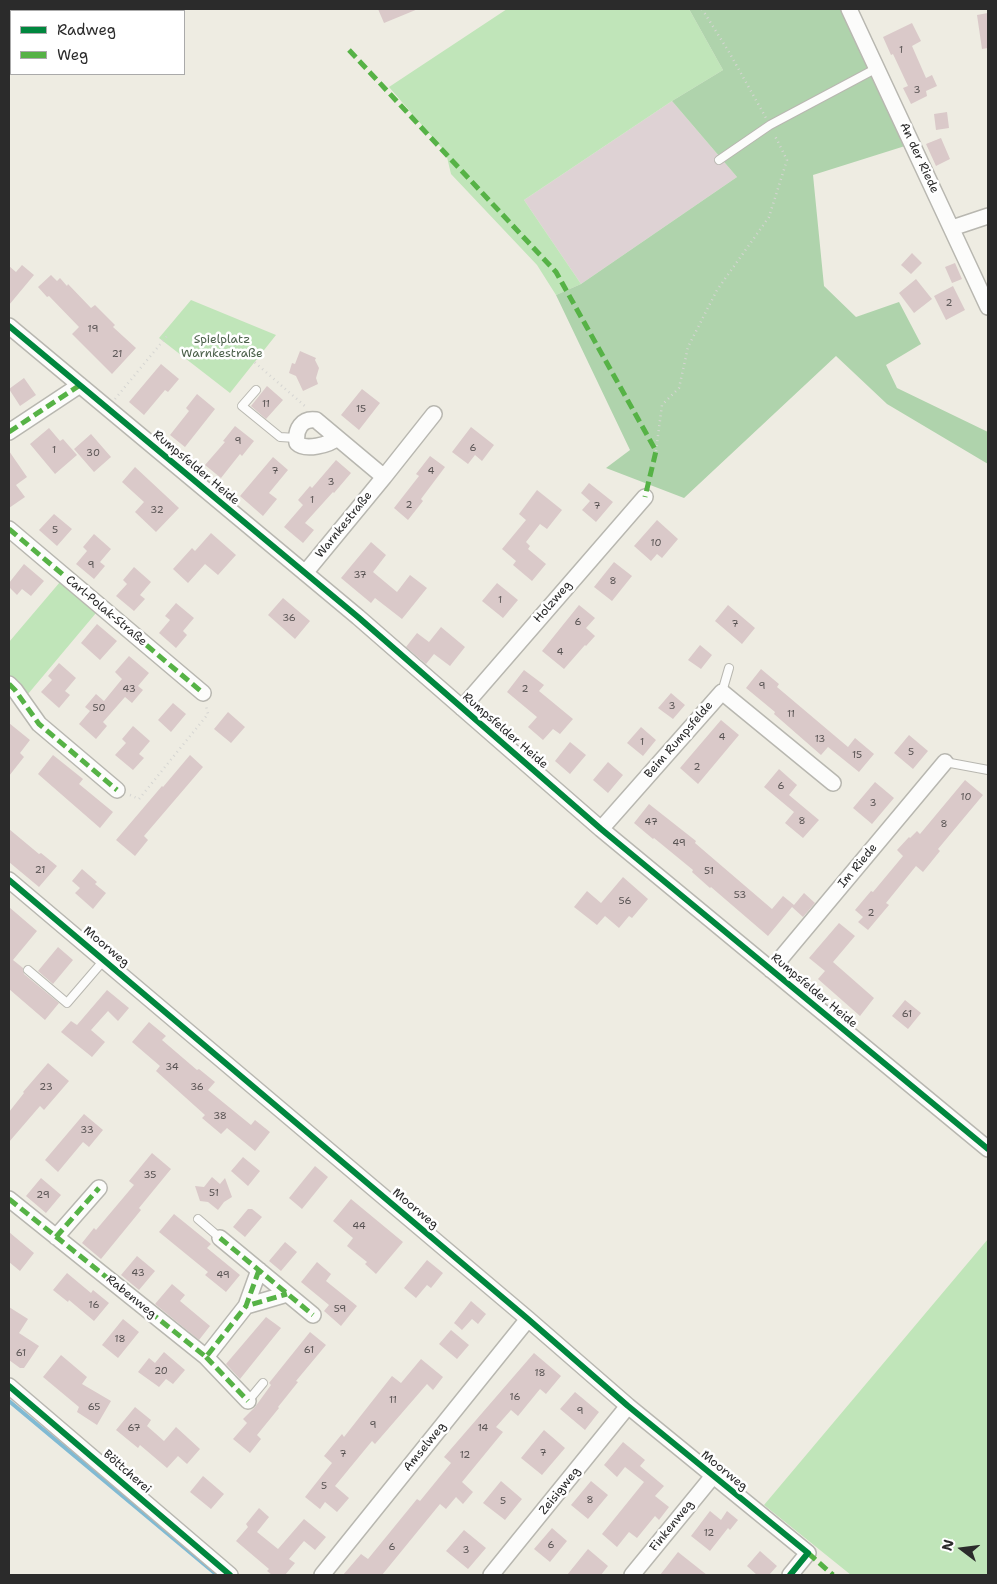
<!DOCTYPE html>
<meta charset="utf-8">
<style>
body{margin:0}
#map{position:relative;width:997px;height:1584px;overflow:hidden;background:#eeece2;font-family:"Shantell Sans",sans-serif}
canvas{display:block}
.frame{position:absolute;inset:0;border:10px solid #2b2b2b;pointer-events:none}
.legend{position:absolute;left:10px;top:10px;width:175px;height:65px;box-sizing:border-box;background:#fff;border:1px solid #aaa;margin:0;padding:6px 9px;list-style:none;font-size:15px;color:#2b2b2b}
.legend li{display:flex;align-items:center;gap:10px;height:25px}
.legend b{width:25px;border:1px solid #aaa}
.north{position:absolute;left:937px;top:1524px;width:50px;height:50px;-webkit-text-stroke:4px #fff;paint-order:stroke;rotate:285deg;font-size:14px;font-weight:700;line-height:20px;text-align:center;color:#2b2b2b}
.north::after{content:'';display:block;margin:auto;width:18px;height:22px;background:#2b2b2b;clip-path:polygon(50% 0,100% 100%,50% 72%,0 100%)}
</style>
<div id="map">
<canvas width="997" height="1584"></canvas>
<div class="frame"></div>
<ul class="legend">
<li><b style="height:6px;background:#00873e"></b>Radweg</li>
<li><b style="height:6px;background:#56b246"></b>Weg</li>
</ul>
<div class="north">N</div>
</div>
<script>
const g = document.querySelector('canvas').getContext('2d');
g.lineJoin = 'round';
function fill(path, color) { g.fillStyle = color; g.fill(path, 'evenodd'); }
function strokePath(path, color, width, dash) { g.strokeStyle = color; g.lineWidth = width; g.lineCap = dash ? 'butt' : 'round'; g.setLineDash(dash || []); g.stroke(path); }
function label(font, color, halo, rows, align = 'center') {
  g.font = font + ' "Shantell Sans",sans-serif'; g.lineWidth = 5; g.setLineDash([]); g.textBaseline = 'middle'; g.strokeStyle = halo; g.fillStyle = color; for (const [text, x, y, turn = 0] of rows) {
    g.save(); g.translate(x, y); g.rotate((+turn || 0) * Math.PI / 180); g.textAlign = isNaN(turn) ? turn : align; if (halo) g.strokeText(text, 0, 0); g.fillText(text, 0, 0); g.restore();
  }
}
fill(new Path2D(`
 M 672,101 L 737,177 L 581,284 L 524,200 Z`), '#ded2d4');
fill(new Path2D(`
 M 507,9 L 689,9 L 723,70 L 672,101 L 524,200 L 581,284 L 556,295 L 537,265 L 451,174 L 446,153 L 389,87 Z
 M 191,300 L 276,335 L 230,393 L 159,338 Z
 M 60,582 L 96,613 L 28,694 L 9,678 L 9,642 Z
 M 988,1239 L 988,1575 L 851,1575 L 764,1505 Z`), '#c0e5b9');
fill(new Path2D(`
 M 689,9 L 842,9 L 905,146 L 813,175 L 824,286 L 856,317 L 899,302 L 921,344 L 886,365 L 897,388 L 988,432 L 988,464 L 887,404 L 836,356 L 684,498 L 606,468 L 630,450 L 556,295 L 581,284 L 737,177 L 672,101 L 723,70 Z`), '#afd3ac');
strokePath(new Path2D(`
 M 9,1401 L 217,1575`), '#80bad3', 4);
fill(new Path2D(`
 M 378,9 L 418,9 L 384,23 Z
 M 988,13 L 988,48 L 982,49 L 977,15 Z
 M 912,23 L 921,41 L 912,46 L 926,78 L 932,75 L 937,86 L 926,91 L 927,96 L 911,104 L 903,88 L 908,86 L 893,54 L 891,55 L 883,37 Z
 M 947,112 L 949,128 L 936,130 L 934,114 Z
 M 941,138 L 950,159 L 936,166 L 926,144 Z
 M 912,253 L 922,263 L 911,274 L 901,265 Z
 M 955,263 L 962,279 L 952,283 L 945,267 Z
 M 22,265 L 34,275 L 9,305 L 9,266 L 16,272 Z
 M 51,275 L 57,281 L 60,278 L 67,286 L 68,284 L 91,308 L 95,305 L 115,325 L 113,327 L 136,348 L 112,374 L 72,334 L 79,327 L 49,296 L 47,297 L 38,287 Z
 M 916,279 L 932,299 L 914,313 L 899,293 Z
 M 953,286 L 965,310 L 946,320 L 934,296 Z
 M 300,351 L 316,358 L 315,360 L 319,368 L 316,378 L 318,384 L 303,391 L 296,376 L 289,373 L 292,363 L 295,364 Z
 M 161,364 L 179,379 L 168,392 L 165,390 L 144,415 L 129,402 Z
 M 24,378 L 36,395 L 20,406 L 9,389 Z
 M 267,386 L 283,400 L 266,419 L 251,406 Z
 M 362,389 L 380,403 L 359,430 L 341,415 Z
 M 197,394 L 215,409 L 185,447 L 170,435 L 189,411 L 186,408 Z
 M 235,426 L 254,441 L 242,456 L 240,454 L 221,478 L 205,465 L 225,442 L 223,441 Z
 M 471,427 L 494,445 L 482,461 L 475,455 L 468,464 L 452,452 Z
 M 49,428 L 60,441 L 63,439 L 77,455 L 55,474 L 30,444 Z
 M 91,434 L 111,457 L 94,472 L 74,449 Z
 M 9,451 L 27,477 L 16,485 L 25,497 L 9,508 Z
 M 430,456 L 445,467 L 421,499 L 423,501 L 408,520 L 394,508 L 419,476 L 416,474 Z
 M 273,457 L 288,470 L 269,493 L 277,499 L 263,516 L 240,496 Z
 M 336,460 L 351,473 L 334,493 L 333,492 L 305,523 L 314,530 L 303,543 L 284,527 L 303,505 L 298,500 L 310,486 L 312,488 Z
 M 135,467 L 179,508 L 156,532 L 135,512 L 144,502 L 122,482 Z
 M 589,483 L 613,502 L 596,522 L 582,510 L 590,501 L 581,493 Z
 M 537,490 L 562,510 L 547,529 L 540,524 L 526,542 L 530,546 L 528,549 L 546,564 L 532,581 L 513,565 L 516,561 L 502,549 L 526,520 L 519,514 Z
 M 54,514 L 72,529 L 57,546 L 39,530 Z
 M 657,520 L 678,539 L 662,558 L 657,554 L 651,561 L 634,546 Z
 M 211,533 L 236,555 L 218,575 L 205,564 L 188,583 L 173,569 L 192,548 L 195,551 Z
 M 94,534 L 111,549 L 100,562 L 105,566 L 94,579 L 76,564 L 87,551 L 83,547 Z
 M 371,542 L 386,555 L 373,572 L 397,592 L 410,575 L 427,588 L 402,619 L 375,598 L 371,603 L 341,578 Z
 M 614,562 L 632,576 L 612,601 L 594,587 Z
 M 24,564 L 44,581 L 31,596 L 22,589 L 17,595 L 9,587 L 9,583 Z
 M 134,567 L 151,582 L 140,595 L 145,599 L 134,611 L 116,596 L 127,584 L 123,580 Z
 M 497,583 L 518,600 L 503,618 L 482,601 Z
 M 283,598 L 310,621 L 295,639 L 268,615 Z
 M 176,603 L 194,618 L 183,631 L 187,635 L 176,648 L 159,633 L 170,620 L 165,616 Z
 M 579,605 L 595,618 L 586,628 L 595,636 L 586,646 L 585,645 L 564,669 L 542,651 Z
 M 728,605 L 755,628 L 742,644 L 715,621 Z
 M 97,624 L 117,641 L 100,660 L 81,643 Z
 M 441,627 L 465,647 L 450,666 L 434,654 L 426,664 L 406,647 L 417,633 L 429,642 Z
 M 700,645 L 712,655 L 701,669 L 688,660 Z
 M 129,656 L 149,673 L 138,686 L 143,690 L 132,703 L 125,697 L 103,722 L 107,726 L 96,739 L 79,724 L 90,711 L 85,707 L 96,694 L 104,701 L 122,679 L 115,672 Z
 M 59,663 L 76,678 L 65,691 L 70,695 L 59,708 L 41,692 L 52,680 L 48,676 Z
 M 761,669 L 779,684 L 777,687 L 848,747 L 855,738 L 874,754 L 859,772 L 828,747 L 821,755 L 774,714 L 775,712 L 746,688 Z
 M 524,670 L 544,685 L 539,691 L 573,719 L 560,734 L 553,729 L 543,740 L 528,727 L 537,717 L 507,692 Z
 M 671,693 L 685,705 L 673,719 L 658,708 Z
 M 173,703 L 186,714 L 171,732 L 158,720 Z
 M 228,712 L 245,727 L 231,743 L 214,729 Z
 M 721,720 L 739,735 L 698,784 L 680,768 Z
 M 9,723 L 30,740 L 20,753 L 24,757 L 9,776 Z
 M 133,726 L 150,741 L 139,754 L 144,758 L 133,770 L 115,755 L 126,743 L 122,739 Z
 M 641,727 L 656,740 L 643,756 L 627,743 Z
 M 909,735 L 928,751 L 913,769 L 894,753 Z
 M 570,742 L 586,755 L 570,774 L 555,761 Z
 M 53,755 L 83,779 L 79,784 L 113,812 L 100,828 L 38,774 Z
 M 190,755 L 203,767 L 144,836 L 148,840 L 135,856 L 116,840 L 162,786 L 163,787 Z
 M 608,762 L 623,775 L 608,793 L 593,780 Z
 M 779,769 L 797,785 L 789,795 L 819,820 L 803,838 L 785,823 L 794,812 L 764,787 Z
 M 965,780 L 983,795 L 938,849 L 940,851 L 923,872 L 916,866 L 886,903 L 889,905 L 868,930 L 858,922 L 863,917 L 855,910 L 871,891 L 873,892 L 903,856 L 897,850 L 909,837 L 910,838 L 917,831 L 920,834 Z
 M 875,782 L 894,798 L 872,824 L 853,808 Z
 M 649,804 L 696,841 L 695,843 L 772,909 L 783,896 L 794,905 L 804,893 L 815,903 L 803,917 L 792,907 L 768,936 L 711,887 L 710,888 L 692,872 L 693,870 L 654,838 L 653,839 L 634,823 Z
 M 9,829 L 39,854 L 41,853 L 57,866 L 39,887 L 9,862 Z
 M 82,869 L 97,882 L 95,884 L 106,893 L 93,909 L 75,893 L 80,888 L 72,881 Z
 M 623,877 L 648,899 L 632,918 L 629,916 L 619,928 L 605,916 L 597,925 L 574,907 L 587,891 L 601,903 Z
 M 9,907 L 37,931 L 13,960 L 23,968 L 24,974 L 59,1003 L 45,1020 L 9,989 Z
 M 839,923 L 855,936 L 833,962 L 874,998 L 860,1016 L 818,979 L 825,971 L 809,958 Z
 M 58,947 L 73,960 L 53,984 L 38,971 Z
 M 107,990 L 129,1008 L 118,1021 L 108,1011 L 91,1030 L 105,1042 L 92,1057 L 61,1032 L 71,1021 L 77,1025 Z
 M 905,1000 L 921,1013 L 908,1029 L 892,1016 Z
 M 149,1022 L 166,1036 L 162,1040 L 197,1070 L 199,1069 L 215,1082 L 208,1090 L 251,1125 L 255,1120 L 270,1132 L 255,1151 L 227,1128 L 221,1134 L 202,1118 L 205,1115 L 156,1071 L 160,1066 L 132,1042 Z
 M 48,1063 L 69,1081 L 44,1110 L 40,1106 L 9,1142 L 9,1112 L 24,1093 L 23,1092 Z
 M 84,1114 L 103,1130 L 89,1147 L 83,1142 L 58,1172 L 45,1160 Z
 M 152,1153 L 171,1169 L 139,1208 L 141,1210 L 101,1259 L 82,1243 L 94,1228 L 96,1230 L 134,1185 L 129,1181 Z
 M 243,1157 L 260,1171 L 248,1186 L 231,1171 Z
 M 315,1166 L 328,1177 L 302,1209 L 289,1198 Z
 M 212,1177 L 220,1184 L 225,1178 L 232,1197 L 224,1202 L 218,1210 L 208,1202 L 200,1201 L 195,1186 L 204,1187 Z
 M 41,1178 L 61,1195 L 46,1213 L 26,1196 Z
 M 351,1199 L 403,1242 L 376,1274 L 365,1264 L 367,1262 L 347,1246 L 353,1238 L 333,1221 Z
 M 248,1209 L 252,1209 L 262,1217 L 245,1237 L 233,1227 Z
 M 174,1214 L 211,1244 L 207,1248 L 240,1275 L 226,1292 L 205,1275 L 208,1272 L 159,1232 Z
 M 9,1232 L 34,1253 L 20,1271 L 9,1262 Z
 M 285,1242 L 297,1252 L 281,1271 L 269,1261 Z
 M 137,1256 L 155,1271 L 139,1290 L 121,1275 Z
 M 427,1260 L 443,1273 L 431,1288 L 427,1285 L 416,1298 L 404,1288 Z
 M 317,1262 L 331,1274 L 326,1281 L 357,1306 L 341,1326 L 324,1311 L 329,1305 L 301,1282 Z
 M 67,1273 L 91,1293 L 93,1290 L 109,1303 L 94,1321 L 69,1300 L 68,1302 L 53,1290 Z
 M 172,1284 L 185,1295 L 180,1301 L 210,1326 L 199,1340 L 155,1304 Z
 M 471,1301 L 486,1314 L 478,1324 L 472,1319 L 462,1330 L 454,1323 Z
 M 9,1307 L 28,1319 L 19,1333 L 39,1346 L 24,1368 L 20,1368 L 9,1360 Z
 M 266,1317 L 281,1328 L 240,1379 L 226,1364 Z
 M 123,1319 L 139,1332 L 118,1358 L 102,1345 Z
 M 451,1330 L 469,1345 L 457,1359 L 439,1344 Z
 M 310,1332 L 326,1345 L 296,1381 L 298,1382 L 278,1407 L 279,1408 L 257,1435 L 261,1439 L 250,1453 L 233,1439 L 247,1423 L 243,1419 L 255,1407 L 271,1385 L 269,1383 Z
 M 164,1352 L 185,1370 L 173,1384 L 166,1379 L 159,1387 L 138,1372 L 149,1358 L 155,1363 Z
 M 534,1353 L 561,1376 L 546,1394 L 540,1389 L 518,1416 L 511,1410 L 496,1427 L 503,1432 L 462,1482 L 473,1492 L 463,1504 L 456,1497 L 446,1509 L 440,1504 L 382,1575 L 343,1575 L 361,1554 L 368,1559 L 417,1499 L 420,1501 L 451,1463 L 444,1457 Z
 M 61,1355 L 87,1377 L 82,1384 L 111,1401 L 97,1425 L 77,1412 L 79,1407 L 43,1377 Z
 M 421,1359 L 443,1377 L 433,1390 L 427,1384 L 375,1444 L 372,1441 L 335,1486 L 349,1498 L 337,1512 L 325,1502 L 320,1509 L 305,1497 L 332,1463 L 324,1456 L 342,1434 L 344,1437 L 392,1376 L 401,1383 Z
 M 575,1392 L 599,1412 L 585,1430 L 560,1409 Z
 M 135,1407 L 151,1420 L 147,1426 L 164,1441 L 176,1427 L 200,1449 L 187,1464 L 178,1456 L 167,1468 L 140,1445 L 138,1448 L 116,1430 Z
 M 544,1430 L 565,1448 L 542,1475 L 521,1458 Z
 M 623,1442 L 645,1460 L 640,1466 L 664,1486 L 655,1496 L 669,1507 L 659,1520 L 655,1516 L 637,1538 L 629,1532 L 617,1547 L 602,1534 L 644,1482 L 625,1467 L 617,1477 L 604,1465 Z
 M 203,1476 L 224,1494 L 211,1509 L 190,1492 Z
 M 501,1481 L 522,1499 L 505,1520 L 483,1503 Z
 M 591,1481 L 608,1495 L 588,1519 L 571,1505 Z
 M 259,1508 L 269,1517 L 257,1532 L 278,1549 L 304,1519 L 326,1537 L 315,1550 L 304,1541 L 289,1559 L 295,1563 L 285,1575 L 272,1575 L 267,1571 L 269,1569 L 236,1541 L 248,1527 L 246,1524 Z
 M 710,1511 L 721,1520 L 727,1511 L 738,1520 L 730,1530 L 728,1528 L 710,1551 L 691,1536 Z
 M 552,1528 L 567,1541 L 550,1562 L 534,1549 Z
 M 464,1530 L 486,1548 L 468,1569 L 446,1551 Z
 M 588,1549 L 608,1566 L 601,1575 L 567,1575 Z
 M 760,1551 L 777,1566 L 769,1575 L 757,1575 L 747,1566 Z
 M 678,1552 L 707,1575 L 660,1575 Z`), '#dac9c9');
const lane = new Path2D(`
 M 719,160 L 770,125 L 877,68
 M 256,390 L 242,406 L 280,437 L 296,438
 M 722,692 L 729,668
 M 945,762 L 988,770
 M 28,970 L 67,1003 L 104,960
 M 198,1219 L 220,1238
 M 248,1401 L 263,1383`);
const street = new Path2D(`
 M 849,9 L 988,307
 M 952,228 L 988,216
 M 9,326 L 358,617 L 601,829 L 988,1149
 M 9,432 L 80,385
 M 384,477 L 434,414
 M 9,529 L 203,693
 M 305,573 L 384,477 L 316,420 C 302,418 295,429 297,443 C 305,451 329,445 337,438
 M 9,684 L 15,690 L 39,724 L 117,790
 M 462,708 L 645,497
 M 601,829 L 722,692 L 833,783
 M 9,880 L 528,1319 L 628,1406 L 808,1553 L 790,1575
 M 771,970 L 945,762
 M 9,1199 L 206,1357 L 246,1306
 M 56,1237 L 99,1188
 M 220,1238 L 313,1315
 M 259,1270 L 246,1306 L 287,1294
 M 206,1357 L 248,1401
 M 9,1386 L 230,1575
 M 322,1575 L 528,1319
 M 491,1575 L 628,1406
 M 632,1575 L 713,1476`);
strokePath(lane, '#b8b7b0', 10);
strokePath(street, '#b8b7b0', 18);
strokePath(new Path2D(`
 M 702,9 L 729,52 L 766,118
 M 251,359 L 306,407
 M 115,399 L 167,336
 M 656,451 L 662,405 L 679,388 L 688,347 L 717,290 L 769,217 L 787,160 L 774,134
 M 130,795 L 139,799 L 208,714 L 206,706`), '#d5d5d2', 2.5, [1, 4]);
strokePath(lane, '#fcfcfb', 8);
strokePath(street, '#fcfcfb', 15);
strokePath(new Path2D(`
 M 349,50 L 556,272 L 656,451 L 645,497
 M 9,432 L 80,385
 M 9,529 L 203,693
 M 9,684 L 15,690 L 39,724 L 117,790
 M 9,1199 L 206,1357 L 246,1306
 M 56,1237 L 99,1188
 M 220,1238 L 313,1315
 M 259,1270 L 246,1306 L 287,1294
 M 206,1357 L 248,1401
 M 808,1553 L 833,1575`), '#56b246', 5, [10, 5]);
strokePath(new Path2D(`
 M 9,326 L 358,617 L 601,829 L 988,1149
 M 9,880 L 528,1319 L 628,1406 L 808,1553 L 790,1575
 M 9,1386 L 230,1575`), '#00873e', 6);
label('10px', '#575252', null, [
 ["1",901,50],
 ["3",917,90],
 ["2",949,303],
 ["19",93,329],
 ["21",117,354],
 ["11",266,404],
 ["15",361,409],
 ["9",238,441],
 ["6",473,448],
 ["1",54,450],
 ["30",93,453],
 ["7",275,471],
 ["4",431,471],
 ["3",331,482],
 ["1",312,500],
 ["2",409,505],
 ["7",597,506],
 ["32",157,510],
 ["5",55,530],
 ["10",656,543],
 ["9",91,565],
 ["37",360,575],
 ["8",613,581],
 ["1",500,600],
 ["36",289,618],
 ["6",578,622],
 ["7",735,624],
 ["4",560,652],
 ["9",762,686],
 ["43",129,689],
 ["2",525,689],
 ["3",672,706],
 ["50",99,708],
 ["11",791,714],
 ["4",722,737],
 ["13",820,739],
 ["1",642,742],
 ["5",911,752],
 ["15",857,755],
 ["2",697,767],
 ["6",781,786],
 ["10",966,797],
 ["3",873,803],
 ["8",802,821],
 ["47",651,822],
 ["8",944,824],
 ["49",679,843],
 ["21",40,870],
 ["51",709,871],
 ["53",740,895],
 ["56",625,901],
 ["2",871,913],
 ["61",907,1014],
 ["34",172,1067],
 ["23",46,1087],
 ["36",197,1087],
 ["38",220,1116],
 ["33",87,1130],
 ["35",150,1175],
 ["51",214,1193],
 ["29",43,1195],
 ["44",359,1226],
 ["43",138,1273],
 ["49",223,1275],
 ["16",94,1305],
 ["59",340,1309],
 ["18",120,1339],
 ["61",309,1350],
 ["61",21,1353],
 ["20",161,1371],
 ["18",540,1373],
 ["16",515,1397],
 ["11",393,1400],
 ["65",94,1407],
 ["9",580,1411],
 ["9",373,1425],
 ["67",134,1428],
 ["14",483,1428],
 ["7",543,1453],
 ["7",343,1454],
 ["12",465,1455],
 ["5",324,1486],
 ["8",590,1500],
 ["5",503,1501],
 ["12",709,1533],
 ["6",551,1545],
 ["6",392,1547],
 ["3",466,1550]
]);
label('12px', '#2b2b2b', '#fff', [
 ["An der Riede",919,158,65],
 ["Rumpsfelder Heide",196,468,40],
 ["Warnkestraße",344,525,-51],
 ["Holzweg",553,602,-49],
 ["Carl-Polak-Straße",106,611,40],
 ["Rumpsfelder Heide",505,731,41],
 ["Beim Rumpsfelde",679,740,-49],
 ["Im Riede",858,866,-50],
 ["Moorweg",106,947,40],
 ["Rumpsfelder Heide",814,991,40],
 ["Moorweg",415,1209,40],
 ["Rabenweg",131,1297,39],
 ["Amselweg",425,1447,-51],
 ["Moorweg",724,1471,39],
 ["Böttcherei",127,1472,41],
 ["Zeisigweg",560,1491,-51],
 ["Finkenweg",672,1526,-51]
]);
label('12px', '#4c614b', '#fff', [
 ["Spielplatz",222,340],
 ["Warnkestraße",222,354]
]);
</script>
